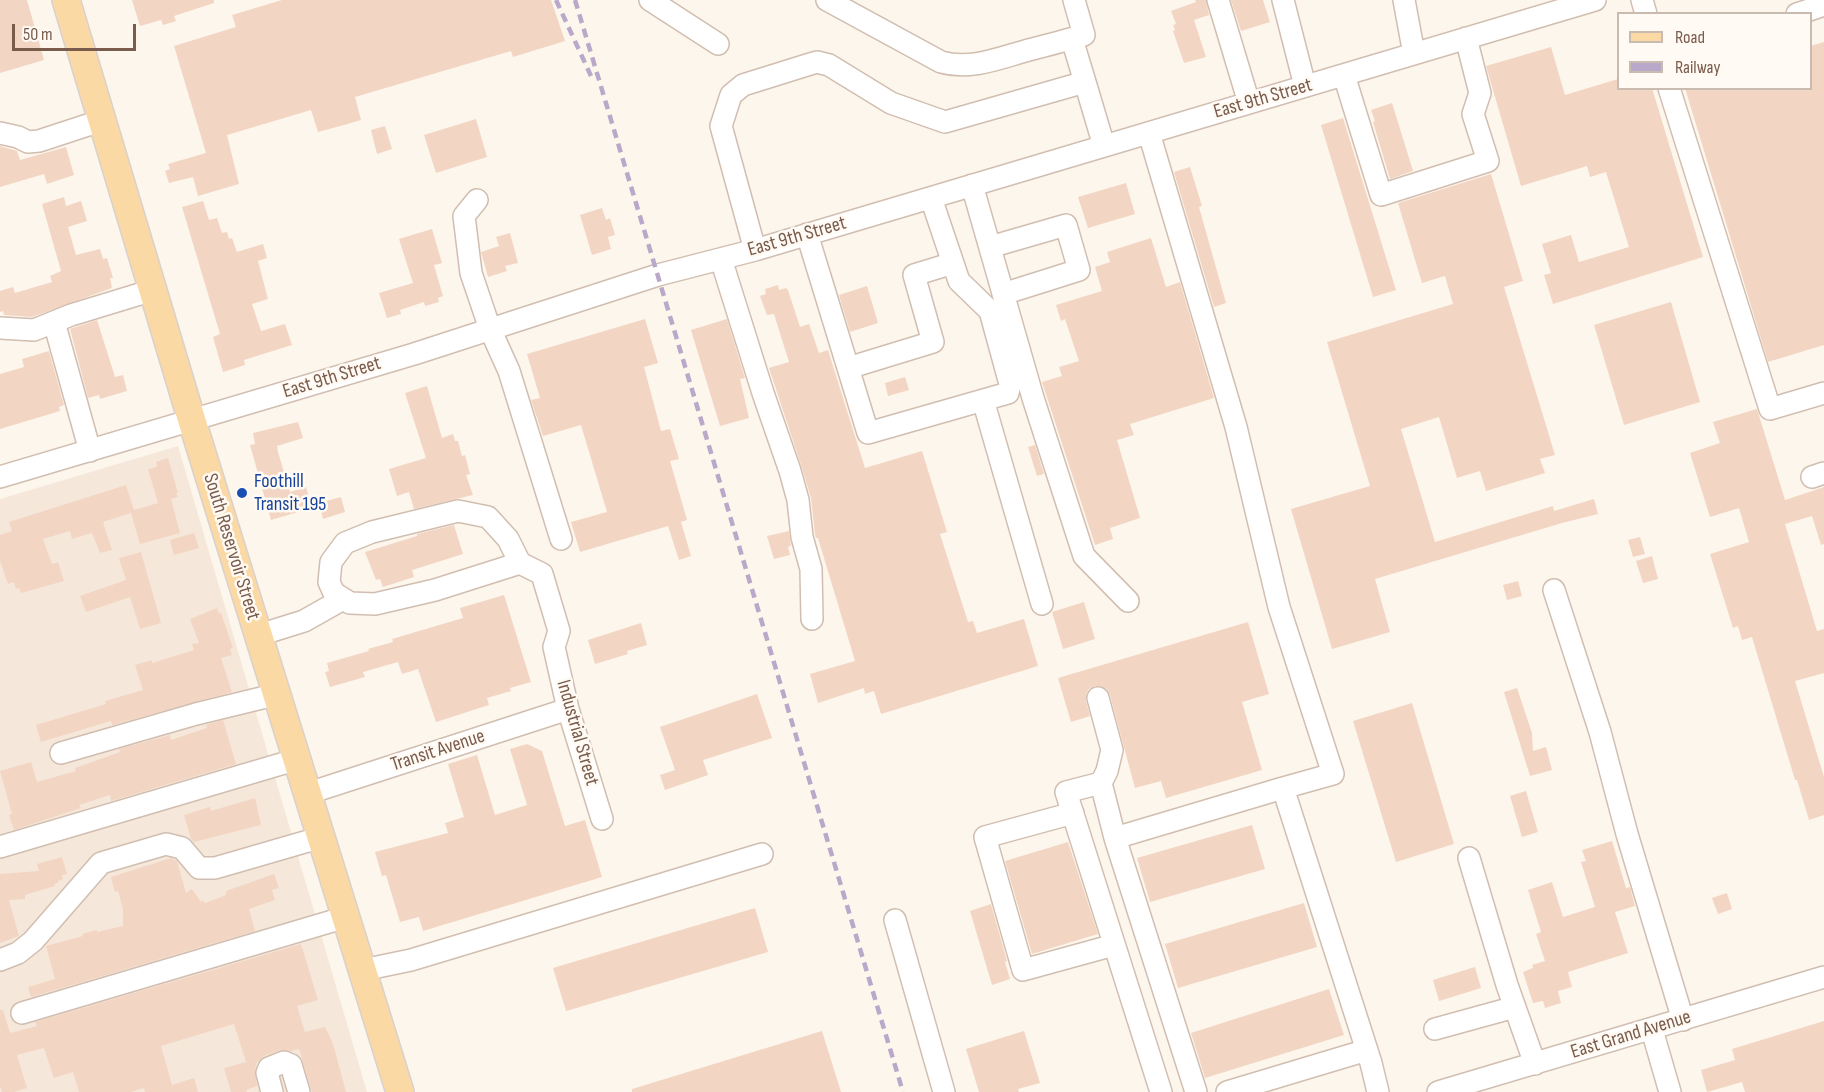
<!DOCTYPE html>
<style>
body{margin:0}
#map{position:relative;width:1824px;height:1092px;overflow:hidden;background:#fdf6ec;font-family:"Sofia Sans Condensed",sans-serif}
canvas{display:block}
.legend{position:absolute;left:1617px;top:12px;width:195px;height:78px;box-sizing:border-box;background:#fffaf3;border:2px solid #cabbb1;margin:0;padding:8px 10px;list-style:none;font-size:18px;color:#7a5c4d}
.legend li{display:flex;align-items:center;gap:12px;height:30px}
.legend b{width:30px;border:2px solid #cabbb1}
.scale{position:absolute;left:12px;top:24px;width:124px;height:27px;box-sizing:border-box;border:3px solid #7a5c4d;border-top:0;padding-left:8px;font-size:18px;line-height:21px;white-space:nowrap;color:#7a5c4d;-webkit-text-stroke:4px #fffaf3;paint-order:stroke}
</style>
<div id="map">
<canvas width="1824" height="1092"></canvas>
<ul class="legend">
<li><b style="height:8px;background:#fbd9a5"></b>Road</li>
<li><b style="height:8px;background:#b9a8c9"></b>Railway</li>
</ul>
<div class="scale">50 m</div>
</div>
<script>
const g = document.querySelector('canvas').getContext('2d');
g.lineJoin = 'round';
function fill(path, color) { g.fillStyle = color; g.fill(path, 'evenodd'); }
function strokePath(path, color, width, dash) { g.strokeStyle = color; g.lineWidth = width; g.lineCap = dash ? 'butt' : 'round'; g.setLineDash(dash || []); g.stroke(path); }
function label(font, color, halo, rows, align = 'center') {
  g.font = font + ' "Sofia Sans Condensed",sans-serif'; g.lineWidth = 5; g.setLineDash([]); g.textBaseline = 'middle'; g.strokeStyle = halo; g.fillStyle = color; for (const [text, x, y, turn = 0] of rows) {
    g.save(); g.translate(x, y); g.rotate((+turn || 0) * Math.PI / 180); g.textAlign = isNaN(turn) ? turn : align; if (halo) g.strokeText(text, 0, 0); g.fillText(text, 0, 0); g.restore();
  }
}
fill(new Path2D(`
 M 178,446 L 367,1092 L 0,1092 L 0,499 Z`), '#f5e8da');
fill(new Path2D(`
 M 0,0 L 27,0 L 44,60 L 0,73 Z
 M 132,0 L 214,0 L 214,3 L 174,16 L 176,21 L 163,25 L 161,20 L 140,26 Z
 M 282,0 L 551,0 L 565,41 L 513,57 L 511,51 L 355,97 L 361,120 L 344,125 L 318,132 L 311,110 L 227,135 L 239,184 L 198,196 L 193,177 L 169,183 L 165,171 L 170,169 L 168,164 L 206,153 L 174,46 L 236,27 L 232,15 Z
 M 1195,0 L 1206,0 L 1209,15 L 1194,20 L 1206,57 L 1184,63 L 1173,31 L 1175,30 L 1173,25 L 1176,24 L 1171,11 L 1196,2 Z
 M 1231,0 L 1263,0 L 1270,22 L 1241,31 Z
 M 1824,42 L 1824,345 L 1768,362 L 1685,88 L 1810,88 L 1810,46 Z
 M 1551,47 L 1565,95 L 1618,79 L 1618,88 L 1652,88 L 1703,257 L 1553,304 L 1544,275 L 1551,273 L 1542,244 L 1571,235 L 1579,262 L 1629,247 L 1606,172 L 1590,177 L 1587,166 L 1521,186 L 1486,66 Z
 M 1392,103 L 1413,171 L 1390,179 L 1373,122 L 1375,121 L 1371,110 Z
 M 1343,118 L 1396,290 L 1373,297 L 1321,125 Z
 M 476,119 L 487,157 L 436,173 L 424,135 Z
 M 385,126 L 392,149 L 377,154 L 371,130 Z
 M 0,146 L 17,151 L 20,160 L 66,147 L 74,175 L 47,184 L 44,174 L 0,187 Z
 M 1190,167 L 1202,206 L 1199,207 L 1226,303 L 1214,307 L 1174,172 Z
 M 1491,174 L 1523,281 L 1504,287 L 1555,455 L 1540,459 L 1545,473 L 1486,491 L 1480,471 L 1457,478 L 1439,417 L 1401,429 L 1435,542 L 1553,506 L 1554,511 L 1594,499 L 1598,514 L 1562,523 L 1375,579 L 1390,632 L 1332,649 L 1291,509 L 1370,486 L 1327,342 L 1453,304 L 1445,276 L 1422,283 L 1398,203 Z
 M 1126,183 L 1135,214 L 1088,228 L 1078,197 Z
 M 64,197 L 66,206 L 81,201 L 87,221 L 68,227 L 76,255 L 100,249 L 103,259 L 107,258 L 113,278 L 110,278 L 112,288 L 32,317 L 4,315 L 3,311 L 0,312 L 0,291 L 13,287 L 15,293 L 52,282 L 50,276 L 61,271 L 42,204 Z
 M 203,201 L 209,220 L 217,218 L 222,233 L 227,232 L 229,239 L 232,238 L 237,252 L 263,244 L 267,258 L 258,261 L 268,299 L 252,304 L 261,331 L 285,324 L 292,345 L 244,360 L 245,365 L 223,372 L 213,337 L 220,334 L 182,207 Z
 M 602,208 L 606,220 L 610,218 L 615,235 L 608,237 L 611,249 L 592,255 L 580,215 Z
 M 432,229 L 442,263 L 434,265 L 443,296 L 438,298 L 439,302 L 425,306 L 424,302 L 400,310 L 401,314 L 387,318 L 379,293 L 413,283 L 399,239 Z
 M 510,233 L 518,263 L 505,266 L 507,271 L 488,277 L 481,252 L 499,246 L 496,237 Z
 M 1151,238 L 1166,287 L 1180,282 L 1214,398 L 1130,424 L 1134,435 L 1117,440 L 1140,518 L 1110,528 L 1113,539 L 1095,545 L 1042,382 L 1062,376 L 1059,367 L 1079,361 L 1065,319 L 1061,321 L 1056,305 L 1102,291 L 1095,267 L 1110,262 L 1107,252 Z
 M 778,285 L 779,290 L 786,288 L 788,290 L 800,327 L 809,324 L 819,353 L 828,350 L 865,468 L 922,451 L 947,532 L 940,534 L 968,622 L 973,621 L 977,633 L 1024,619 L 1038,666 L 881,714 L 874,691 L 865,694 L 864,688 L 818,703 L 810,674 L 855,661 L 818,538 L 816,538 L 815,535 L 811,498 L 802,468 L 769,368 L 789,362 L 774,314 L 767,315 L 760,296 L 766,294 L 765,289 Z
 M 867,286 L 878,323 L 850,332 L 839,295 Z
 M 1671,302 L 1700,402 L 1624,425 L 1594,325 Z
 M 645,319 L 658,363 L 644,367 L 661,431 L 670,429 L 679,459 L 670,461 L 687,520 L 681,522 L 691,556 L 679,560 L 668,526 L 580,552 L 571,522 L 607,512 L 581,425 L 543,436 L 531,400 L 540,398 L 527,354 Z
 M 727,319 L 745,378 L 740,379 L 749,418 L 720,426 L 691,330 Z
 M 97,320 L 115,377 L 123,375 L 127,391 L 100,399 L 99,395 L 88,398 L 70,329 Z
 M 49,351 L 64,405 L 59,407 L 60,411 L 0,429 L 0,374 L 24,367 L 22,359 Z
 M 905,377 L 909,390 L 888,396 L 885,383 Z
 M 427,386 L 442,438 L 453,434 L 455,441 L 458,441 L 462,456 L 465,455 L 470,474 L 466,475 L 473,495 L 414,509 L 409,492 L 397,496 L 389,469 L 426,458 L 405,393 Z
 M 1757,409 L 1785,500 L 1824,487 L 1824,544 L 1821,545 L 1812,516 L 1785,524 L 1817,631 L 1824,629 L 1824,673 L 1795,681 L 1824,777 L 1824,815 L 1809,820 L 1797,780 L 1795,780 L 1752,637 L 1742,640 L 1738,626 L 1733,628 L 1710,554 L 1749,542 L 1739,508 L 1710,517 L 1690,453 L 1720,443 L 1713,422 Z
 M 298,422 L 303,438 L 277,446 L 278,452 L 290,492 L 306,487 L 312,508 L 271,520 L 250,445 L 255,444 L 253,433 Z
 M 1035,445 L 1044,474 L 1037,476 L 1028,447 Z
 M 168,458 L 178,493 L 176,493 L 178,497 L 171,499 L 180,533 L 140,544 L 131,513 L 103,522 L 112,550 L 100,553 L 92,533 L 72,539 L 70,531 L 43,539 L 52,564 L 58,562 L 64,581 L 21,593 L 19,588 L 16,589 L 14,582 L 8,584 L 0,561 L 0,535 L 12,531 L 9,522 L 126,485 L 134,510 L 158,503 L 148,469 L 157,467 L 156,462 Z
 M 341,497 L 345,512 L 323,519 L 319,503 Z
 M 454,525 L 463,554 L 412,570 L 414,577 L 383,587 L 380,579 L 376,580 L 365,552 L 417,536 L 417,534 Z
 M 789,531 L 791,546 L 788,547 L 790,555 L 774,559 L 767,536 Z
 M 194,533 L 199,548 L 174,555 L 170,540 Z
 M 1640,537 L 1645,554 L 1633,557 L 1628,540 Z
 M 141,552 L 161,623 L 140,629 L 130,597 L 86,612 L 80,596 L 126,580 L 119,558 Z
 M 1652,556 L 1658,579 L 1643,583 L 1636,561 Z
 M 1518,581 L 1522,596 L 1507,600 L 1503,585 Z
 M 504,595 L 531,682 L 510,688 L 511,691 L 487,698 L 489,705 L 436,722 L 418,669 L 402,674 L 398,662 L 363,672 L 365,677 L 330,687 L 325,672 L 329,671 L 327,663 L 369,651 L 368,649 L 393,642 L 392,639 L 463,618 L 460,608 Z
 M 1084,602 L 1095,639 L 1063,649 L 1052,612 Z
 M 217,608 L 219,613 L 221,613 L 233,648 L 230,649 L 232,655 L 221,658 L 232,692 L 112,725 L 111,721 L 41,742 L 36,725 L 106,704 L 105,701 L 143,690 L 135,665 L 152,660 L 152,663 L 194,650 L 192,644 L 199,643 L 190,619 Z
 M 1248,622 L 1269,694 L 1242,702 L 1262,770 L 1166,798 L 1161,781 L 1135,788 L 1110,695 L 1107,689 L 1095,686 L 1089,689 L 1086,694 L 1086,701 L 1090,716 L 1071,722 L 1058,678 Z
 M 641,623 L 647,645 L 627,651 L 628,654 L 595,664 L 588,640 Z
 M 1517,688 L 1532,733 L 1533,751 L 1546,747 L 1552,770 L 1530,776 L 1504,692 Z
 M 757,694 L 772,738 L 703,760 L 708,775 L 665,790 L 660,775 L 675,770 L 660,727 Z
 M 1412,703 L 1454,844 L 1396,862 L 1353,721 Z
 M 223,720 L 236,764 L 111,801 L 110,795 L 79,805 L 81,808 L 14,830 L 9,815 L 12,814 L 0,771 L 31,762 L 37,782 L 76,771 L 75,768 L 120,752 L 119,749 L 170,735 L 171,740 L 207,728 L 206,725 Z
 M 527,744 L 542,751 L 565,826 L 585,820 L 602,877 L 423,931 L 419,917 L 400,922 L 386,875 L 382,876 L 375,852 L 448,833 L 445,823 L 464,817 L 448,764 L 477,755 L 495,815 L 527,805 L 510,749 Z
 M 1526,791 L 1538,832 L 1522,837 L 1510,796 Z
 M 255,798 L 261,825 L 194,842 L 191,839 L 184,815 L 210,807 L 211,811 Z
 M 1252,825 L 1265,869 L 1150,902 L 1137,858 Z
 M 1612,841 L 1626,888 L 1630,887 L 1635,906 L 1615,912 L 1628,953 L 1568,972 L 1572,987 L 1558,991 L 1561,1003 L 1545,1008 L 1543,1001 L 1533,1003 L 1523,972 L 1533,968 L 1532,965 L 1545,961 L 1536,934 L 1541,932 L 1528,890 L 1552,882 L 1563,917 L 1595,907 L 1581,862 L 1586,861 L 1582,850 Z
 M 1068,842 L 1098,934 L 1032,954 L 1005,861 Z
 M 62,857 L 67,874 L 62,875 L 63,879 L 58,881 L 58,883 L 54,884 L 55,886 L 25,895 L 25,899 L 9,900 L 19,936 L 0,943 L 0,874 L 39,871 L 37,864 Z
 M 171,858 L 177,861 L 186,893 L 192,889 L 201,902 L 203,900 L 205,903 L 226,895 L 226,891 L 274,874 L 279,888 L 272,890 L 275,900 L 249,909 L 255,931 L 31,997 L 28,987 L 55,979 L 46,946 L 83,936 L 82,934 L 97,930 L 97,932 L 123,926 L 123,909 L 118,891 L 115,892 L 111,877 Z
 M 1727,893 L 1732,909 L 1718,914 L 1712,898 Z
 M 1304,903 L 1317,947 L 1178,988 L 1165,944 Z
 M 991,904 L 1007,961 L 1005,962 L 1010,979 L 992,985 L 970,911 Z
 M 755,908 L 768,952 L 566,1011 L 553,968 Z
 M 301,944 L 318,1000 L 297,1006 L 305,1032 L 325,1027 L 333,1044 L 346,1092 L 312,1092 L 299,1049 L 291,1051 L 280,1050 L 264,1056 L 257,1062 L 255,1069 L 257,1086 L 246,1090 L 247,1092 L 231,1092 L 224,1068 L 246,1062 L 234,1024 L 161,1046 L 172,1085 L 194,1078 L 198,1092 L 145,1092 L 144,1088 L 131,1092 L 79,1092 L 73,1072 L 54,1078 L 44,1048 L 17,1055 L 27,1088 L 14,1092 L 2,1092 L 0,1086 L 0,1010 L 3,1010 L 10,1033 L 37,1026 L 35,1022 Z
 M 1475,967 L 1481,988 L 1439,1001 L 1433,980 Z
 M 1329,989 L 1344,1035 L 1205,1078 L 1191,1033 Z
 M 1824,1021 L 1824,1092 L 1745,1092 L 1742,1082 L 1707,1092 L 1701,1070 L 1735,1060 L 1732,1049 Z
 M 822,1031 L 841,1092 L 632,1092 L 632,1089 Z
 M 1024,1031 L 1040,1083 L 1018,1089 L 1019,1092 L 979,1092 L 966,1049 Z`), '#f3d5c3');
const minor = new Path2D(`
 M 650,0 L 718,44
 M 827,0 L 941,62 C 970,70 997,59 1025,51 C 1044,46 1064,41 1084,35 L 1074,0
 M 1218,0 L 1249,103
 M 1283,0 L 1305,86
 M 1404,0 L 1414,54
 M 1642,0 L 1646,14
 M 1797,14 L 1824,5
 M 1072,39 L 1085,82
 M 1344,75 L 1381,195 L 1488,161 L 1473,114 L 1480,93 L 1466,38
 M 1669,88 L 1770,409 L 1824,393
 M 0,133 L 18,137 L 28,142 L 39,141 L 103,120
 M 1149,133 L 1236,427 L 1279,607 L 1333,774 L 1283,788
 M 972,185 L 1033,398 L 1084,556 L 1128,601
 M 477,200 L 464,216 L 471,273 L 490,329 L 509,371 L 561,539
 M 807,234 L 868,433 L 1008,393 L 1010,384 L 990,311 L 959,281 L 931,198
 M 990,247 L 1066,225 L 1079,270 L 1003,294
 M 755,250 L 721,126 L 731,95 L 743,85 L 807,65 L 817,62 L 829,65 L 891,103 L 945,122 L 1085,82 L 1104,146
 M 721,259 L 763,393 L 790,471 L 798,500 L 802,537 L 811,569 L 812,619
 M 54,322 L 90,451
 M 0,328 L 34,330 L 71,315 L 153,290
 M 848,368 L 933,342 L 914,275 L 953,263
 M 983,400 L 1042,604
 M 0,477 L 414,354 L 658,275 L 755,250 L 1595,0
 M 1812,477 L 1824,473
 M 520,563 L 435,590 L 375,604 L 350,603 L 334,593 L 329,582 L 331,562 L 345,543 L 372,532 L 458,511 L 488,517 L 508,539 L 520,563 L 542,574 L 559,631 L 554,647 L 568,709 L 602,819
 M 1554,590 L 1600,732 L 1627,834 L 1683,1020
 M 259,635 L 304,621 L 343,599
 M 1098,698 L 1112,750 L 1107,771 L 1101,783
 M 61,753 L 196,714 L 278,694
 M 309,793 L 568,709
 M 1073,813 L 985,837 L 1023,970 L 1114,945
 M 1115,838 L 1101,783 L 1066,792 L 1161,1092
 M 0,847 L 298,759
 M 1469,858 L 1507,985 L 1535,1064
 M 895,920 L 944,1092
 M 0,960 L 18,953 L 33,941 L 101,863 L 166,844 L 182,848 L 199,868 L 215,868 L 322,837
 M 363,970 L 411,960 L 762,854
 M 22,1013 L 346,917
 M 1435,1029 L 1515,1007
 M 1652,1030 L 1670,1092
 M 272,1092 L 267,1073 L 269,1068 L 284,1062 L 291,1065 L 299,1092
 M 1196,1092 L 1115,838 L 1283,788 L 1371,1063 L 1378,1092
 M 1227,1092 L 1367,1050
 M 1438,1092 L 1824,977`);
const major = new Path2D(`
 M 66,0 L 192,421 L 400,1092`);
strokePath(minor, '#d1beb0', 24);
strokePath(major, '#dad1cd', 30);
strokePath(minor, '#fff', 21);
strokePath(major, '#fbd9a5', 27);
strokePath(new Path2D(`
 M 556,0 L 591,76
 M 575,0 L 903,1092`), '#b9a8c9', 4.5, [9, 6]);
for (const [x, y, r, color] of [
 [242,493,6,"#1a4fb4"]
]) { const dot = new Path2D(); dot.arc(x, y, r, 0, 2 * Math.PI); g.fillStyle = color; g.fill(dot); strokePath(dot, '#fffaf3', 2); }
label('20px', '#7a5c4d', '#fffaf3', [
 ["East 9th Street",1263,99,-16],
 ["East 9th Street",797,237,-16],
 ["East 9th Street",332,378,-17],
 ["South Reservoir Street",231,547,73],
 ["Industrial Street",577,733,74],
 ["Transit Avenue",438,751,-18],
 ["East Grand Avenue",1631,1035,-17]
]);
label('20px', '#164399', '#fffaf3', [
 ["Foothill",254,482],
 ["Transit 195",254,505]
], 'left');
</script>
